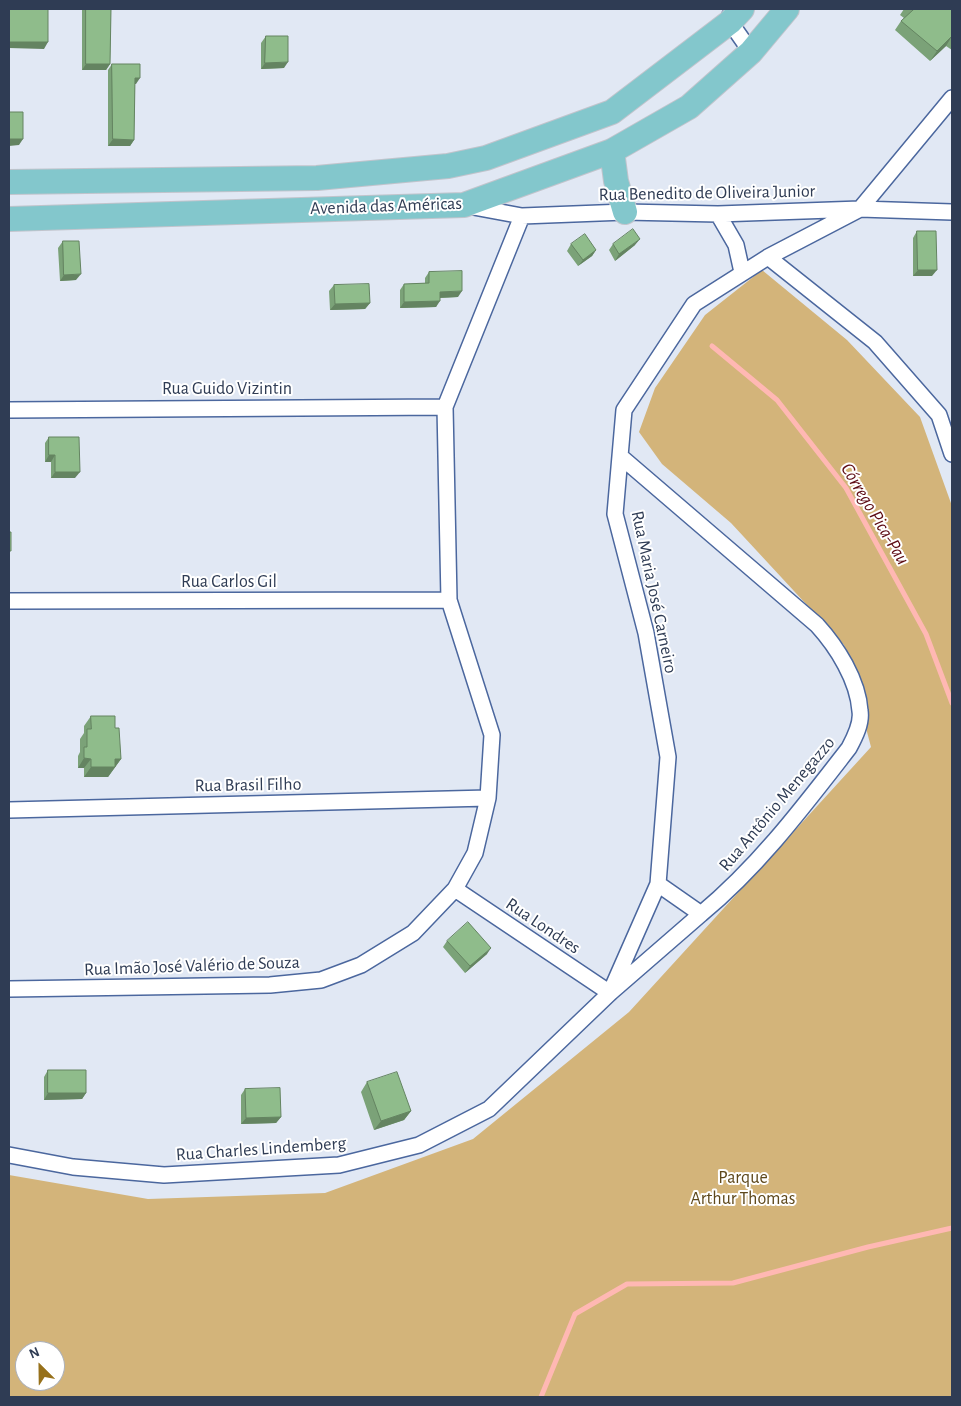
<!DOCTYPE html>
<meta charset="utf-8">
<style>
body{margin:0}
#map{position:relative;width:961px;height:1406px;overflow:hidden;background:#e1e8f4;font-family:"Alegreya Sans",sans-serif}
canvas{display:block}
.frame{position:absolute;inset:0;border:10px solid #2f3c54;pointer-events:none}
.north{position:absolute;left:15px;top:1341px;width:50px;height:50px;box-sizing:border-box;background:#fff;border:1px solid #acb1bb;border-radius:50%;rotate:337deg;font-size:14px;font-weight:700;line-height:20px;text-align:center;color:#2f3c54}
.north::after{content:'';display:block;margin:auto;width:18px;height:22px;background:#97711b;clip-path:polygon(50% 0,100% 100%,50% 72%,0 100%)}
</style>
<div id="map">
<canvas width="961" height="1406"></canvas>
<div class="frame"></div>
<div class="north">N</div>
</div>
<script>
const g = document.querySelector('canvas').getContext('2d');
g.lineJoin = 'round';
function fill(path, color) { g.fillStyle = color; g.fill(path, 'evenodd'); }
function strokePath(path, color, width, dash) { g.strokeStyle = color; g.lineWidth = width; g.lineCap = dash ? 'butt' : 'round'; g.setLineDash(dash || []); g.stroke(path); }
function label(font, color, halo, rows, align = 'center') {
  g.font = font + ' "Alegreya Sans",sans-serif'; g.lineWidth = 4; g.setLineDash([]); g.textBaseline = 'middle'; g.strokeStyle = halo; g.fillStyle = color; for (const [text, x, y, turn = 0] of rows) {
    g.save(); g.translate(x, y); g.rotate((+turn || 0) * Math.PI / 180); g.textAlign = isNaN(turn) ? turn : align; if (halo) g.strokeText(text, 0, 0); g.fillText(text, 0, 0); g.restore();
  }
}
fill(new Path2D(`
 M 762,270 L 847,340 L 920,417 L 952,506 L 952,1397 L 9,1397 L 9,1175 L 148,1199 L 325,1193 L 473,1139 L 629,1012 L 871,747 L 844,645 L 731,523 L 662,464 L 639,432 L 655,388 L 705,315 ZM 25,1351 L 55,1351 L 55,1381 L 25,1381 Z`), '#d3b47a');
strokePath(new Path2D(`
 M 712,346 L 777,400 L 846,488 L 926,634 L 952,703
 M 541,1397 L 575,1314 L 627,1284 L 733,1283 L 868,1247 L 952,1228`), '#ffb8b3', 5);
const street = new Path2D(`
 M 730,15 L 730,22 L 751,52
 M 468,206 L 522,216 L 625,212 L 718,214 L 860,209 L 952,212
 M 718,214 L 736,245 L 742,272
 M 768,257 L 875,342 L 939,415 L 952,454
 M 9,410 L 445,407
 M 620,456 L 817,625 C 837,647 858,680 860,711 C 862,723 855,737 849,748 C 804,806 759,866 701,914 L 658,884
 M 9,601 L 449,600
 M 9,810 L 488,798
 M 455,889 L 610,993
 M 9,989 L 270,985 L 321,980 L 361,965 L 413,933 L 455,889 L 475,853 L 488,798 L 492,735 L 449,600 L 445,407 L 522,216
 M 610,993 L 658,884 L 668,757 L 646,633 L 615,514 L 624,410 L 694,304 L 768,257 L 860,209 L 952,98
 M 9,1155 L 73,1167 L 164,1175 L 339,1165 L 419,1145 L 489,1109 L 610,993 L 701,914`);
const primary = new Path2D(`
 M 612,151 L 616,181 L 625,212
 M 9,182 L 317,178 L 448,166 L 486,158 L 612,112 L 730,22 L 742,9
 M 9,219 L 464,205 L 612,151 L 689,107 L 751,52 L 787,9`);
strokePath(street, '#4b679e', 18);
strokePath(primary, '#c1c4cc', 26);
strokePath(street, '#fff', 15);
strokePath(primary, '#83c7cc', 24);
fill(new Path2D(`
 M 82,9 L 111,9 L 110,64 L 106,70 L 82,70 Z
 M 904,9 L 952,9 L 952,50 L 946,46 L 930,61 L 895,30 L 901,21 L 904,18 L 900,15 Z
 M 266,36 L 284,68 L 261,69 L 261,43 Z
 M 112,64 L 136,84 L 135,84 L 134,140 L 130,146 L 108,146 L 108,70 Z
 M 917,231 L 932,276 L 913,276 L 913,238 Z
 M 63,241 L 76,280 L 60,281 L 58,248 Z
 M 571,244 L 596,250 L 592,256 L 578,266 L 567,251 Z
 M 613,244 L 635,245 L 615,261 L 609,250 Z
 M 429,272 L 458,297 L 440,298 L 436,307 L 400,308 L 400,290 L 404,284 L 425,283 L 425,278 Z
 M 334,285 L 370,303 L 365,309 L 330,310 L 329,291 Z
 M 49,437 L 75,478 L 51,478 L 51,462 L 45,462 L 45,443 Z
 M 91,716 L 115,728 L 121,759 L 108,777 L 84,777 L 84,768 L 78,768 L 78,756 L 80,752 L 80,739 L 84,733 L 84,726 Z
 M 447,941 L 487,954 L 465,973 L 443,947 Z
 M 48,1070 L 86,1093 L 82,1099 L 44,1100 L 44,1077 Z
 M 367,1082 L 411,1111 L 404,1120 L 374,1130 L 361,1092 Z
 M 245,1089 L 281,1117 L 276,1123 L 241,1124 L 241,1095 Z`), '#7ba278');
fill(new Path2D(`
 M 952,36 L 946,46 L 930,61 L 937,51 Z
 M 9,42 L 48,42 L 44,49 L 9,48 Z
 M 288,62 L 284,68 L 261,69 L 265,63 Z
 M 86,64 L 110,64 L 106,70 L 82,70 Z
 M 135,78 L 140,78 L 136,84 L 130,84 Z
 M 9,139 L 23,139 L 19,145 L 9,146 Z
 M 113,139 L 134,140 L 130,146 L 108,146 Z
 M 640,239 L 635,245 L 615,261 L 619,254 Z
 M 596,250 L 592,256 L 578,266 L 583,260 Z
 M 918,270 L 937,270 L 932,276 L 913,276 Z
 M 81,274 L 76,280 L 60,281 L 64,275 Z
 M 462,291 L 458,297 L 436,298 L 440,292 Z
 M 440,301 L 436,307 L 400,308 L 404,302 Z
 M 370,303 L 365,309 L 330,310 L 335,304 Z
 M 49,455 L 55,455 L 51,462 L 45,462 Z
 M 55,472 L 80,472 L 75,478 L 51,478 Z
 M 84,758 L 91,759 L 84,768 L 78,768 Z
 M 115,759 L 121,759 L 108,777 L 84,777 L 91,767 Z
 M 491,948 L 487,954 L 465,973 L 470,966 Z
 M 48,1093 L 86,1093 L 82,1099 L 44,1100 Z
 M 411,1111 L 404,1120 L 374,1130 L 381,1121 Z
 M 281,1117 L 276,1123 L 241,1124 L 246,1118 Z`), '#648461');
const building = new Path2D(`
 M 9,9 L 48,9 L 48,42 L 9,42 Z
 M 86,9 L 111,9 L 110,64 L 86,64 Z
 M 911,9 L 952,9 L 952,36 L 937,51 L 901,21 L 913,10 Z
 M 266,36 L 288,36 L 288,62 L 265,63 Z
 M 112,64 L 140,64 L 140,78 L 135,78 L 134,140 L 113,139 Z
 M 9,112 L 23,112 L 23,139 L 9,139 Z
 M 633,229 L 640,239 L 619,254 L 613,244 Z
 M 917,231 L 936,231 L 937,270 L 918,270 Z
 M 585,234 L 596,250 L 583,260 L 571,244 Z
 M 63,241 L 79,241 L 81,274 L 64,275 Z
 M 462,271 L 462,291 L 440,292 L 440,301 L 404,302 L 404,284 L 429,283 L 429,272 Z
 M 369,284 L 370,303 L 335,304 L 334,285 Z
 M 49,437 L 79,437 L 80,472 L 55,472 L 55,455 L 49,455 Z
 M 9,532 L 11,532 L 11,551 L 9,551 Z
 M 91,716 L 115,716 L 115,728 L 119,728 L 121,759 L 115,759 L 115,767 L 91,767 L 91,759 L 84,758 L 84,747 L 87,747 L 87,729 L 91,729 Z
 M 468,922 L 491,948 L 470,966 L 447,941 Z
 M 48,1070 L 86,1070 L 86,1093 L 48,1093 Z
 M 397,1072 L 411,1111 L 381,1121 L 367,1082 Z
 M 280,1088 L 281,1117 L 246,1118 L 245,1089 Z`);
fill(building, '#8fbc8b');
strokePath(building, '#648461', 1);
label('18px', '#2f3c54', '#fff', [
 ["Rua Benedito de Oliveira Junior",707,193,-1],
 ["Avenida das Américas",386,206,-2],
 ["Rua Guido Vizintin",227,389],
 ["Rua Carlos Gil",229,582],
 ["Rua Maria José Carneiro",654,592,78],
 ["Rua Brasil Filho",248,785,-1],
 ["Rua Antônio Menegazzo",777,804,-50],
 ["Rua Londres",543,926,34],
 ["Rua Imão José Valério de Souza",192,966,-2],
 ["Rua Charles Lindemberg",261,1149,-4]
]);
label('18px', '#5e481b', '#fff', [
 ["Parque",743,1178],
 ["Arthur Thomas",743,1199]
]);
label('italic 19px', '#5c0a12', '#fff', [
 ["Córrego Pica-Pau",875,514,59]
]);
</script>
